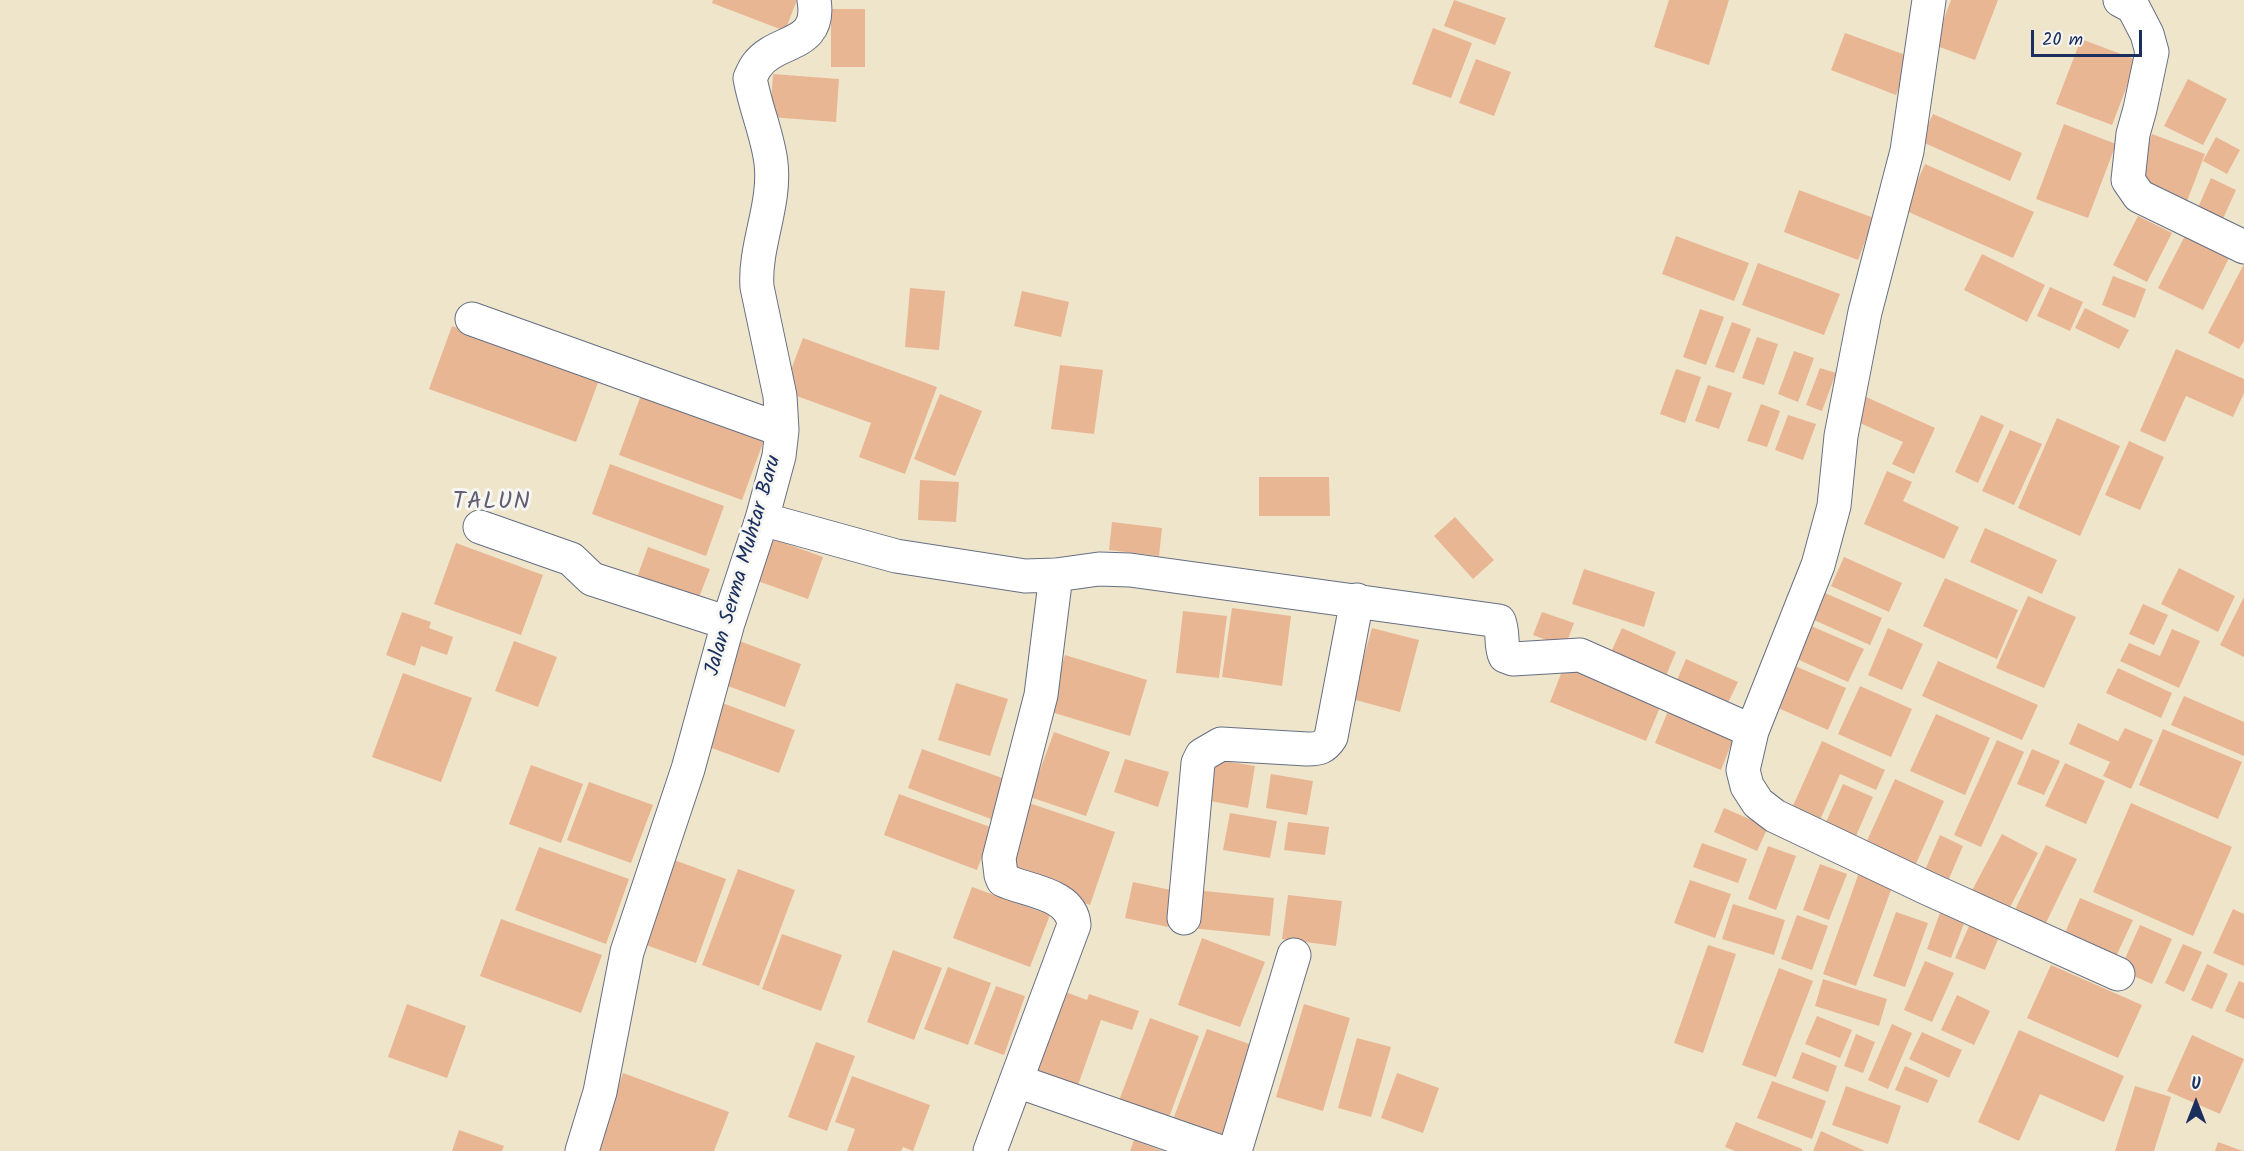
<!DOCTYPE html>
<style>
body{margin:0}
#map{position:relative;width:2244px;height:1151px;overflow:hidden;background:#efe5cb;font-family:Kalam,sans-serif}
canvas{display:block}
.north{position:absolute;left:2166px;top:1073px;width:60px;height:60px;-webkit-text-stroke:4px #f6f6f2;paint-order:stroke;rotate:0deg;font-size:16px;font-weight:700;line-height:24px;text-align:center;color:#1b2f5e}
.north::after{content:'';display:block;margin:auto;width:21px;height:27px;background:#1b2f5e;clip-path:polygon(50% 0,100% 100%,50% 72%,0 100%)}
.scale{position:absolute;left:2031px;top:30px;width:111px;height:27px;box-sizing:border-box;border:3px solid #1b2f5e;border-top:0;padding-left:8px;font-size:18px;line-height:21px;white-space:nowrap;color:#1b2f5e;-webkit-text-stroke:4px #f6f6f2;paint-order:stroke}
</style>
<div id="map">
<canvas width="2244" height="1151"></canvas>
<div class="north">U</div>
<div class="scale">20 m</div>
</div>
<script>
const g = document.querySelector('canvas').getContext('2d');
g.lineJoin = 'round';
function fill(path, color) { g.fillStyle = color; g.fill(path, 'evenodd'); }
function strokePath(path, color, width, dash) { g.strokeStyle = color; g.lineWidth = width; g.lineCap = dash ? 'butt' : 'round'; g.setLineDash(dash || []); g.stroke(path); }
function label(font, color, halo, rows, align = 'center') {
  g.font = font + ' Kalam,sans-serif'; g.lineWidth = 6; g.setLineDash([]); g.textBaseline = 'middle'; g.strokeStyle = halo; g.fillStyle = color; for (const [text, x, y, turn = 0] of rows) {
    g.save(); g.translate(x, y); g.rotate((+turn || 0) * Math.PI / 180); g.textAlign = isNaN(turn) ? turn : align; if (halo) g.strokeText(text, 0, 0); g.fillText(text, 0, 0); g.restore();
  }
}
fill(new Path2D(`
 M 713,0 L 797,0 L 785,31 L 712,3 Z
 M 1454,0 L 1506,18 L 1495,45 L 1444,26 Z
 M 1669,0 L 1729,0 L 1709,65 L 1654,47 Z
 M 1951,0 L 1998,0 L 1975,60 L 1934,45 Z
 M 831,9 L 865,9 L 865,67 L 831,67 Z
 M 1433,28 L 1472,43 L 1451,98 L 1412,84 Z
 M 1845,33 L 1911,57 L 1896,95 L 1831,70 Z
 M 2081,39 L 2137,60 L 2112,125 L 2056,104 Z
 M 1476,59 L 1511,72 L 1494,116 L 1459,103 Z
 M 773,74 L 839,79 L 836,122 L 770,117 Z
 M 2188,79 L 2227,99 L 2203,145 L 2164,126 Z
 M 1933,114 L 2022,153 L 2010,181 L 1920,141 Z
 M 2064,124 L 2116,144 L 2088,218 L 2036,199 Z
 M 2152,134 L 2205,154 L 2187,201 L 2134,181 Z
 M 2216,137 L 2240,150 L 2227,174 L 2203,161 Z
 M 1925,164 L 2034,212 L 2013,258 L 1904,210 Z
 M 2211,178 L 2236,190 L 2221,223 L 2196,212 Z
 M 1799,190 L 1874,218 L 1858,260 L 1784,232 Z
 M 2138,216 L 2172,233 L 2147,282 L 2113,265 Z
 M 2188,230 L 2232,252 L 2203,310 L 2158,288 Z
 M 1676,236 L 1749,263 L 1734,301 L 1662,274 Z
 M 1982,254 L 2045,285 L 2027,322 L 1964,290 Z
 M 1758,263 L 1840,294 L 1824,335 L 1742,305 Z
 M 2244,264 L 2244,341 L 2239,349 L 2208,333 Z
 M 2113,276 L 2146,289 L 2135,318 L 2102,305 Z
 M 2050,287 L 2083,302 L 2070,331 L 2037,316 Z
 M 910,288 L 945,291 L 939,350 L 905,347 Z
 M 1022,291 L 1069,302 L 1061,337 L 1014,326 Z
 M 2085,308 L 2129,330 L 2119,349 L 2075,328 Z
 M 1700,309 L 1724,317 L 1706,365 L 1683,357 Z
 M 1732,322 L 1751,329 L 1734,373 L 1715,367 Z
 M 452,326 L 599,380 L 576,442 L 429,389 Z
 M 1757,337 L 1778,344 L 1764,385 L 1742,378 Z
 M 803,338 L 937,387 L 905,474 L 859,457 L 871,423 L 783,391 Z
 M 2176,349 L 2244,379 L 2244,393 L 2233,417 L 2186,396 L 2165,442 L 2140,431 Z
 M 1794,351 L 1814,358 L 1798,402 L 1778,394 Z
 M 1060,365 L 1103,370 L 1094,434 L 1051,429 Z
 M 1820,368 L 1836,373 L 1822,411 L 1806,405 Z
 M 1676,369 L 1701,377 L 1685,423 L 1660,414 Z
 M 1708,385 L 1732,393 L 1719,429 L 1695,421 Z
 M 940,394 L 982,411 L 955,476 L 914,459 Z
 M 641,395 L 764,440 L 742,500 L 619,455 Z
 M 1864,396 L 1935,428 L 1914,474 L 1892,464 L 1903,442 L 1853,420 Z
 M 1761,404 L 1780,411 L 1767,447 L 1747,441 Z
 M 1788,415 L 1816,424 L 1803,460 L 1775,450 Z
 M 1981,415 L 2004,425 L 1978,483 L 1955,472 Z
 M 2057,418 L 2120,446 L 2080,536 L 2018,508 Z
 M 2010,430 L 2042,444 L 2014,505 L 1982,491 Z
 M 2129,441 L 2164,457 L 2140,510 L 2105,495 Z
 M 610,464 L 724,506 L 706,556 L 592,514 Z
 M 1887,471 L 1912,482 L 1903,501 L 1959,527 L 1944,559 L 1864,524 Z
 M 1259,477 L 1329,477 L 1330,516 L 1259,516 Z
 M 920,480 L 959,482 L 956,522 L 918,520 Z
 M 1455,517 L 1494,560 L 1473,579 L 1434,536 Z
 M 1112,522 L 1162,528 L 1159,556 L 1109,550 Z
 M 1985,528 L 2057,560 L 2042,594 L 1970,562 Z
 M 768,537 L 823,557 L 808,599 L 752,579 Z
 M 456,543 L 543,575 L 521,635 L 434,604 Z
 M 648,547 L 710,569 L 696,605 L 635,583 Z
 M 1844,557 L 1902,583 L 1889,612 L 1831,586 Z
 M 2179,568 L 2235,596 L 2218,632 L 2161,604 Z
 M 1584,569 L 1655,592 L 1644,627 L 1572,604 Z
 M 1945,578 L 2018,610 L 1997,659 L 1923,626 Z
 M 1816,589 L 1882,618 L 1870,645 L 1805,616 Z
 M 2028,596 L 2076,617 L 2044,688 L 1996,668 Z
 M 2244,597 L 2244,657 L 2220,645 Z
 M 2143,604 L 2168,615 L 2154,645 L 2129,634 Z
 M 1232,608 L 1291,616 L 1282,686 L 1222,677 Z
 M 1183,611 L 1227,616 L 1219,678 L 1176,673 Z
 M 402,612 L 431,622 L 429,628 L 453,637 L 447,655 L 421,646 L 415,666 L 386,655 Z
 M 1542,612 L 1574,623 L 1565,647 L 1533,635 Z
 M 1802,622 L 1864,649 L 1848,682 L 1788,655 Z
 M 1372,628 L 1419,640 L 1400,712 L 1352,699 Z
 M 1622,628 L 1676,652 L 1662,685 L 1607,661 Z
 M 1888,628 L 1923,644 L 1902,690 L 1868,675 Z
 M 2172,629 L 2200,641 L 2179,688 L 2120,661 L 2129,643 L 2160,656 Z
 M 734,639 L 801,664 L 785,707 L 717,682 Z
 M 514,641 L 557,657 L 538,707 L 495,691 Z
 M 1065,655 L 1147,680 L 1130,736 L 1048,711 Z
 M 1568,656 L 1665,695 L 1646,741 L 1550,702 Z
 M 1686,659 L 1738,682 L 1725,709 L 1674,687 Z
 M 1938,661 L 2038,705 L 2022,740 L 1922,696 Z
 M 1788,663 L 1846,688 L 1828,730 L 1769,704 Z
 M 2118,668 L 2172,693 L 2161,718 L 2106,693 Z
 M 403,673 L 472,698 L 441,782 L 372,757 Z
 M 956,683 L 1008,699 L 990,756 L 938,740 Z
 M 1860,686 L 1912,709 L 1891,757 L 1838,734 Z
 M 2184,696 L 2244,722 L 2244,756 L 2171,725 Z
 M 717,701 L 795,730 L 779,773 L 701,744 Z
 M 1670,706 L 1736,732 L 1721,770 L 1655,743 Z
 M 1936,714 L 1990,738 L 1965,795 L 1910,771 Z
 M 2078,723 L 2118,741 L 2125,728 L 2153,740 L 2131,789 L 2103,776 L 2110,762 L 2069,744 Z
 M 2163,729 L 2242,762 L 2218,819 L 2139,785 Z
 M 1054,732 L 1110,752 L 1086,816 L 1030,797 Z
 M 1997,740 L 2024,752 L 1981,847 L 1954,835 Z
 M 1822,741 L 1885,770 L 1876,790 L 1840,774 L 1820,820 L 1792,808 Z
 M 922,749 L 1005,779 L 991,819 L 908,788 Z
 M 2032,749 L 2060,761 L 2044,795 L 2017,784 Z
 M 1125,759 L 1169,772 L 1158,807 L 1114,792 Z
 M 1212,759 L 1255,766 L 1248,808 L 1205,800 Z
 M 2065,763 L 2105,781 L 2086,824 L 2045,806 Z
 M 531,765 L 583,784 L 561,843 L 509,824 Z
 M 1271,774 L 1313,781 L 1307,815 L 1266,808 Z
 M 1895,779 L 1944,801 L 1915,866 L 1866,843 Z
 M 589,782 L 653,805 L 631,863 L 567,840 Z
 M 1843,784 L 1873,797 L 1852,845 L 1822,831 Z
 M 899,794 L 993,828 L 977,870 L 884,835 Z
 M 1029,803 L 1115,832 L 1090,905 L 1005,877 Z
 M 2131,803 L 2232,847 L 2193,936 L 2093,892 Z
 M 1724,808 L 1768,827 L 1757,851 L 1714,832 Z
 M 1230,813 L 1277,821 L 1270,858 L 1223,850 Z
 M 1288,822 L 1329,827 L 1325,855 L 1284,850 Z
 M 2002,834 L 2038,853 L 2005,917 L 1968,898 Z
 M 1940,835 L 1963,846 L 1945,888 L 1922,877 Z
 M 1702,843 L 1747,859 L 1738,883 L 1693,867 Z
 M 2046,845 L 2077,859 L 2043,929 L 2013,914 Z
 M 1768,846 L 1796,856 L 1776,910 L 1748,899 Z
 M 539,847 L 629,879 L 606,944 L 515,910 Z
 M 666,857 L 726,879 L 696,963 L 635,941 Z
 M 1820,864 L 1847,874 L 1829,920 L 1803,910 Z
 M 1861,867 L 1895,879 L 1856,986 L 1823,974 Z
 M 738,869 L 795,890 L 759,986 L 702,965 Z
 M 1690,880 L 1731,894 L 1715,938 L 1674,923 Z
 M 1133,882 L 1180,892 L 1173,928 L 1125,918 Z
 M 972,887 L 1050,915 L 1030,967 L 953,938 Z
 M 1195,890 L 1274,898 L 1270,936 L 1191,928 Z
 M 1288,895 L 1342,901 L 1336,946 L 1282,939 Z
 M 2080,898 L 2133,920 L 2112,965 L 2061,942 Z
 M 1733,904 L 1785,920 L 1774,955 L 1722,939 Z
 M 2233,909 L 2244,914 L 2244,966 L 2213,953 Z
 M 1941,910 L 1966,918 L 1951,958 L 1927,949 Z
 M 1896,912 L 1928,923 L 1905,987 L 1873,976 Z
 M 1797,915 L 1828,926 L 1812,970 L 1781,959 Z
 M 1973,917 L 2002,930 L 1985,970 L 1955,958 Z
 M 501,919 L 602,955 L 581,1013 L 480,976 Z
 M 2140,925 L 2172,939 L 2152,984 L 2120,970 Z
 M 782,934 L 842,955 L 821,1011 L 762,989 Z
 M 1202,938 L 1265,962 L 1240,1027 L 1178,1005 Z
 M 2183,944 L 2202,952 L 2184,992 L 2165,983 Z
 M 1708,945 L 1736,954 L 1703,1053 L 1674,1043 Z
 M 893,950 L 942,968 L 914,1040 L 867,1022 Z
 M 1925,961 L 1954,973 L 1932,1022 L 1904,1010 Z
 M 2207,964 L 2228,974 L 2212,1009 L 2191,1000 Z
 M 2051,965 L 2142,1005 L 2118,1058 L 2027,1018 Z
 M 948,967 L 991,983 L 968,1045 L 924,1029 Z
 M 1779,968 L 1813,981 L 1776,1077 L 1742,1065 Z
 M 1823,979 L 1887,999 L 1879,1026 L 1815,1006 Z
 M 2239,981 L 2244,983 L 2244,1019 L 2225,1011 Z
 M 996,986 L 1025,996 L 1004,1055 L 974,1044 Z
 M 1060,990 L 1087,1000 L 1089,994 L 1139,1011 L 1132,1030 L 1101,1020 L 1077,1088 L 1031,1071 Z
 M 1957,995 L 1990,1011 L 1974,1045 L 1941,1030 Z
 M 407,1004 L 466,1026 L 447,1078 L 388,1057 Z
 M 1304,1004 L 1350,1018 L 1323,1111 L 1276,1097 Z
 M 1817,1016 L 1852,1030 L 1840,1058 L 1805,1044 Z
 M 1150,1018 L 1199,1036 L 1167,1123 L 1117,1106 Z
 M 1892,1024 L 1912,1033 L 1888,1089 L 1868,1080 Z
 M 1207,1029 L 1255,1046 L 1219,1142 L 1171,1125 Z
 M 2019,1030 L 2124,1076 L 2104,1122 L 2040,1094 L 2019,1141 L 1978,1122 Z
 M 1922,1032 L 1962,1050 L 1949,1078 L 1909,1059 Z
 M 1856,1034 L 1875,1042 L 1863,1073 L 1844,1066 Z
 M 2192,1035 L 2244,1059 L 2220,1114 L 2167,1091 Z
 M 1357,1038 L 1391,1047 L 1371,1117 L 1338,1108 Z
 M 816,1042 L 855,1056 L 827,1131 L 788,1117 Z
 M 1802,1052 L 1837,1066 L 1828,1092 L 1792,1078 Z
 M 1905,1066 L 1938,1080 L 1928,1103 L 1895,1090 Z
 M 623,1073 L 729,1112 L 714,1151 L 602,1151 L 595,1149 Z
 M 1397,1073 L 1439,1088 L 1423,1133 L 1381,1118 Z
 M 852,1076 L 930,1105 L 913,1151 L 903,1147 L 901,1151 L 847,1151 L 855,1129 L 835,1122 Z
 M 1772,1081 L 1826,1101 L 1812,1139 L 1757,1118 Z
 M 1846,1086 L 1901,1106 L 1888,1144 L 1832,1125 Z
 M 2135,1086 L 2171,1097 L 2154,1151 L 2115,1151 Z
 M 1736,1122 L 1802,1149 L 1802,1151 L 1735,1151 L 1725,1147 Z
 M 459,1130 L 504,1146 L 502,1151 L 452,1151 Z
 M 1821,1131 L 1865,1151 L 1813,1151 Z
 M 1134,1140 L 1163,1151 L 1130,1151 Z
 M 2218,1142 L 2243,1151 L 2215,1151 Z`), '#e9b694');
const minor = new Path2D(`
 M 1929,0 L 1907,151 L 1865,312 L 1841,436 L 1834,506 L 1818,565 L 1752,731 L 1743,770 L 1747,786 L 1758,803 L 1775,816 L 1929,889 L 2118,974
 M 2120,0 L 2133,7 L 2147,34 L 2152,52 L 2140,109 L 2133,134 L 2128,180 L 2139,196 L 2244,247
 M 472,319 L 782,430
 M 762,519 L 896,556 L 1025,576 L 1056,575 L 1099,569 L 1130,570 L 1499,621 C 1504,634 1500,645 1505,656 L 1513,659 L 1580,655 L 1752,731
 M 480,527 L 571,559 L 592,579 L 728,623
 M 1184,918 L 1198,763 L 1202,755 L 1221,744 L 1307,749 C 1319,749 1324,748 1331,737 L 1357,600
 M 1017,1081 L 1218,1151
 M 582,1151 L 600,1092 L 627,952 L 688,769 L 728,623 L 762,519 L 779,456 L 782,430 L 780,396 L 757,287 C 754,246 776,205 771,163 C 768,136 755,107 750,78 C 752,74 754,69 757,65 C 777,38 822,48 814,0
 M 990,1151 L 1074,925 C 1072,893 1026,891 1003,880 L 1001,875 L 999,858 L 1041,695 L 1056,575
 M 1235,1151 L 1294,955`);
strokePath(minor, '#656f84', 35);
strokePath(minor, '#fff', 33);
label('21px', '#1b2f5e', '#f6f6f2', [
 ["Jalan Serma Muhtar Baru",745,566,-74]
]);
g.letterSpacing = '1.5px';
label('24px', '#635e71', '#f6f6f2', [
 ["TALUN",492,504]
]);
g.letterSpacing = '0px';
</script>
